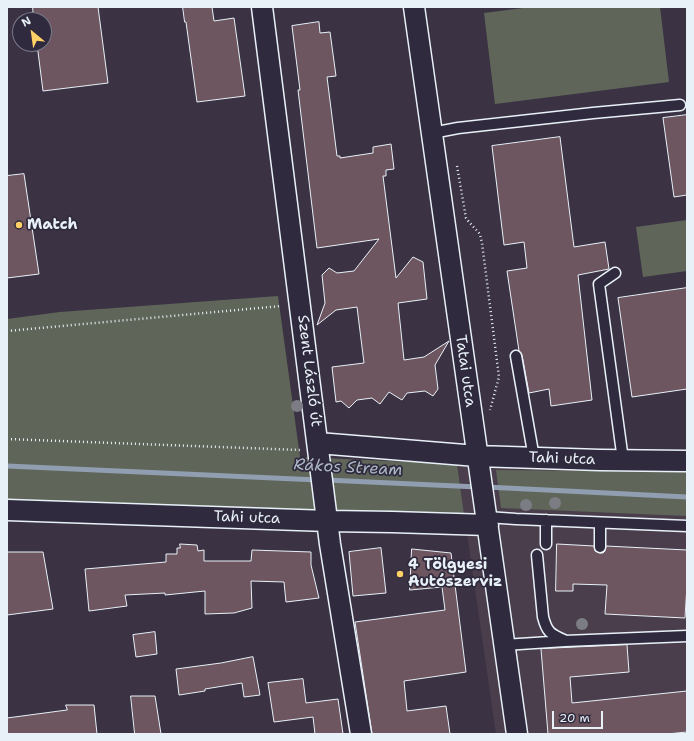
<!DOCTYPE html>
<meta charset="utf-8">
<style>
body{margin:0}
#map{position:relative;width:694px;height:741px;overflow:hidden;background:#3b3344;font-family:"Shantell Sans",sans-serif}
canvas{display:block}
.frame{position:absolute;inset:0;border:8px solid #e8f1f8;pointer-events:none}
.north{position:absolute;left:12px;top:12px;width:40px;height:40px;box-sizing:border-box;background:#2f2a3d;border:1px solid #797a88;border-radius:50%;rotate:331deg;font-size:11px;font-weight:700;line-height:16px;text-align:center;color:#e8f1f8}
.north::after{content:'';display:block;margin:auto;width:14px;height:18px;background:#ffd166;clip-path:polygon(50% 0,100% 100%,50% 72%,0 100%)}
.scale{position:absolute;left:552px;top:711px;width:51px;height:18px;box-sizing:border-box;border:2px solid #e8f1f8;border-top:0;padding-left:5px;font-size:12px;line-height:14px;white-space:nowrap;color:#e8f1f8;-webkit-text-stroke:3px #2f2a3d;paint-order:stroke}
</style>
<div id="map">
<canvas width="694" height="741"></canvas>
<div class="frame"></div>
<div class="north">N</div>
<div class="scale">20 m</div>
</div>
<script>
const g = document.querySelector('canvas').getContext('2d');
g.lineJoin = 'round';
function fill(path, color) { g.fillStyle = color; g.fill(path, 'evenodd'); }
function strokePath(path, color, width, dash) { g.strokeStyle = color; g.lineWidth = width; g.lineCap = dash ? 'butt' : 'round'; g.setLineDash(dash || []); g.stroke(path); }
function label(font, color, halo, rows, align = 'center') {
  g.font = font + ' "Shantell Sans",sans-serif'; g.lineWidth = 3.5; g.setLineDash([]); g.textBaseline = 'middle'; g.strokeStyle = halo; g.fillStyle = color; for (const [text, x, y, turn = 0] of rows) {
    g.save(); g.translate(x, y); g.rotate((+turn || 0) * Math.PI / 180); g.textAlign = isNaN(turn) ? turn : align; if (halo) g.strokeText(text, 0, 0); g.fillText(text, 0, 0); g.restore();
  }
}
fill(new Path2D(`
 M 457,464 L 687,469 L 687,734 L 496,734 Z`), '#4a3e4c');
fill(new Path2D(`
 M 531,7 L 660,7 L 669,82 L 495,104 L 484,13 Z
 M 687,220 L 687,271 L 643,277 L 636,227 Z
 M 278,296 L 300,457 L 457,464 L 464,514 L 7,501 L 7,319 L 60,312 Z
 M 496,470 L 687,472 L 687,516 L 501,508 Z`), '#5f6659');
strokePath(new Path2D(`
 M 7,466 L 318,480
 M 326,480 L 478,487
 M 486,487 L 687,497`), '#919eb1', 5);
const building = new Path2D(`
 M 33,7 L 98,7 L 108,83 L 43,91 L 37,44 L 44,44 L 44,20 L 34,20 Z
 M 183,7 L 212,7 L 214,21 L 234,18 L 245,96 L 197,102 L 186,22 L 185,22 Z
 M 319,22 L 320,33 L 330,32 L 336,76 L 327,77 L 337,156 L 340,156 L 340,158 L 373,153 L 373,147 L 391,144 L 394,169 L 386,170 L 386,176 L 383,176 L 396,278 L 413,257 L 423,262 L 427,299 L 398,303 L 404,360 L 424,357 L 449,341 L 435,365 L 438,389 L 433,396 L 425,391 L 407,393 L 402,400 L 389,392 L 380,404 L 372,398 L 357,400 L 349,408 L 341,401 L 336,402 L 332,367 L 364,363 L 357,307 L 336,310 L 317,325 L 325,303 L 322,275 L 329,268 L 337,273 L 354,271 L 379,239 L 317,248 L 298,90 L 300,90 L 292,26 Z
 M 687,115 L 687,195 L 674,197 L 663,118 Z
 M 560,137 L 574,247 L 605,242 L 609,269 L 578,275 L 592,400 L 551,406 L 549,389 L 529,393 L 522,355 L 519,351 L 507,271 L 527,268 L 524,242 L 504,245 L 492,146 Z
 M 24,174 L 39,274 L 7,278 L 7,176 Z
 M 687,288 L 687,389 L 632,397 L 618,298 Z
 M 180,544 L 197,545 L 198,551 L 204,550 L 204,561 L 251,561 L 252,550 L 311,552 L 311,565 L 319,598 L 286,602 L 284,582 L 251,581 L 252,608 L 234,613 L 205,614 L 205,591 L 165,595 L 165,593 L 125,595 L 127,606 L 89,611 L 85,569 L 166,562 L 166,554 L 177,554 L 177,548 L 180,548 Z
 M 557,544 L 594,546 L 595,551 L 600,553 L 603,553 L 605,551 L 606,546 L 687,550 L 687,585 L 685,618 L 605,614 L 607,585 L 573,584 L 573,591 L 556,591 Z
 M 381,548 L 386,593 L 353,596 L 349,552 Z
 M 412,549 L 451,553 L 466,672 L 404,681 L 407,711 L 446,706 L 450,734 L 372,734 L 355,622 L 445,610 L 442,587 L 410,590 Z
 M 7,552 L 43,552 L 53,609 L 7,615 Z
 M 155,632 L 157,654 L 136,657 L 133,635 Z
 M 627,645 L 629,672 L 570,677 L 572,703 L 687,691 L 687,732 L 667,734 L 548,734 L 541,649 Z
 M 253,657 L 260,695 L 244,697 L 242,683 L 205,689 L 205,691 L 179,695 L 176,669 L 221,663 Z
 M 303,679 L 306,703 L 338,699 L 343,734 L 315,734 L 313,717 L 274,722 L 268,683 Z
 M 131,696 L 155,696 L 161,734 L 135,734 Z
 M 66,705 L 94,705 L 97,734 L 7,734 L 7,718 L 67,710 Z`);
fill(building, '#6d565f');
strokePath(building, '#e8f1f8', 1);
const lane = new Path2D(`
 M 432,133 L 458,128 L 593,113 L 680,105
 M 615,273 L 599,284 L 623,460
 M 516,356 L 534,458
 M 487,517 L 516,519 L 687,526
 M 546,520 L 546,544
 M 600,523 L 600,547
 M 537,555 L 543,617 C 547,632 550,634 564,640
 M 504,645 L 565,641 L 687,636`);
const street = new Path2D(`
 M 262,7 L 330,544 L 361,734
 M 414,7 L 517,734
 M 318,443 L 477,456 L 600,460 L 687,461
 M 7,510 L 328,521 L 392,522 L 488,525`);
strokePath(lane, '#e8f1f8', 13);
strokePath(street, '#e8f1f8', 23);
strokePath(new Path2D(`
 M 457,166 L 466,218 L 469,222 L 480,234 L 482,243 L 499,377 L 490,410
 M 7,331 L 281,306
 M 7,439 L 300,450`), '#e8f1f8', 2.5, [1, 3]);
strokePath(lane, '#2f2a3d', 10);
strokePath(street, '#2f2a3d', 20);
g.fillStyle = '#7c7d84';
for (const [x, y] of [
 [297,406],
 [555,503],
 [526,505],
 [582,624]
]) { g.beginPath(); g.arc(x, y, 6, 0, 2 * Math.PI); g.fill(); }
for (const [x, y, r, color] of [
 [19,225,4,"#ffd166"],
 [400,574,4,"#ffd166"]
]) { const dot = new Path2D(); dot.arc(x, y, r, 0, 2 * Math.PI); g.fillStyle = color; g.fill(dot); strokePath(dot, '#2f2a3d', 1.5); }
label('bold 15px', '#e8f1f8', '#2f2a3d', [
 ["Match",27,225],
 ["4 Tölgyesi",408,565],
 ["Autószerviz",408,582]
], 'left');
label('15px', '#e8f1f8', '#2f2a3d', [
 ["Szent László út",309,371,83],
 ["Tatai utca",465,371,82],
 ["Tahi utca",562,459,2],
 ["Tahi utca",247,518,2]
]);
label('italic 16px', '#aeb9c8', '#2f2a3d', [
 ["Rákos Stream",348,468,3]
]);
</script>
